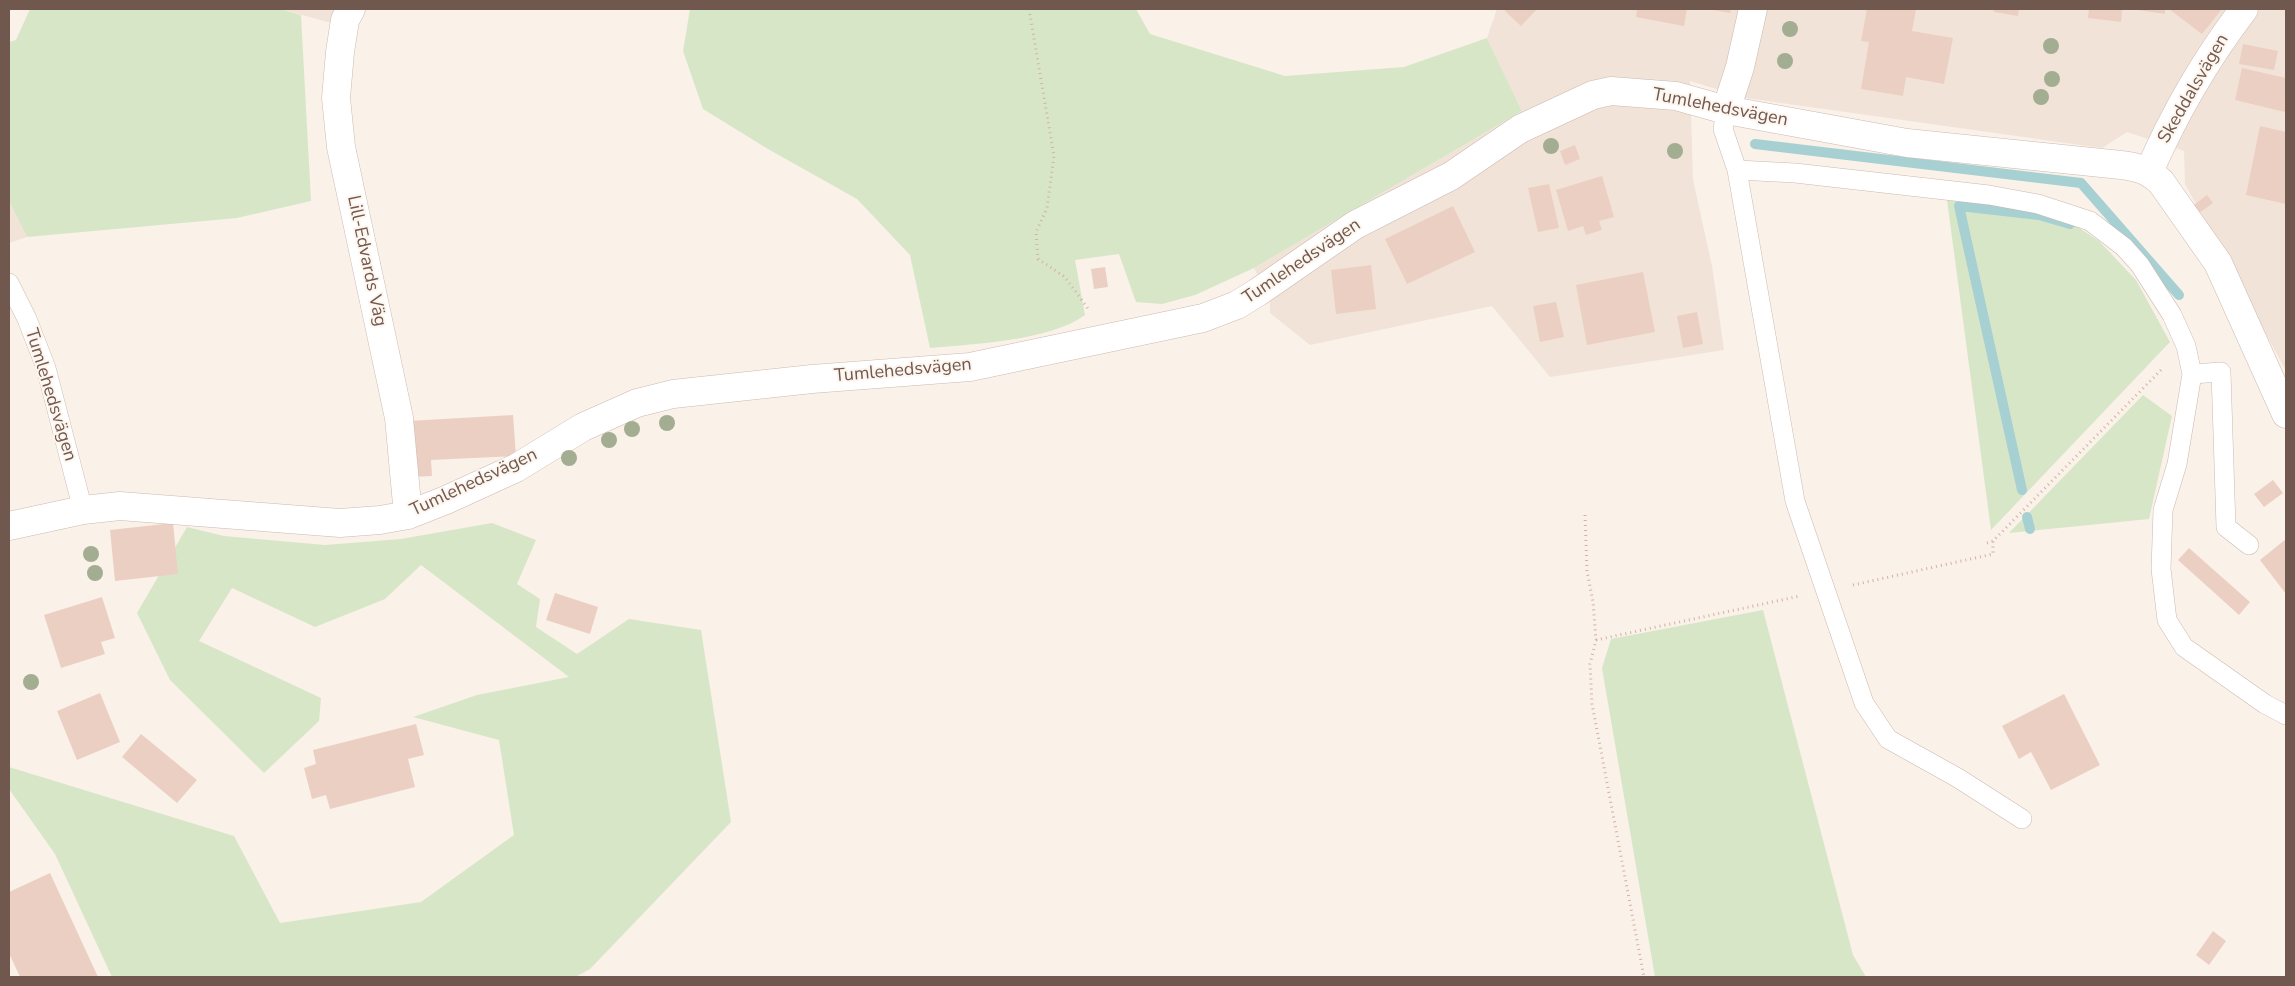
<!DOCTYPE html>
<meta charset="utf-8">
<style>
body{margin:0}
#map{position:relative;width:2295px;height:986px;overflow:hidden;background:#faf1e9;font-family:"Nunito Sans",sans-serif}
canvas{display:block}
.frame{position:absolute;inset:0;border:10px solid #71584f;pointer-events:none}
</style>
<div id="map">
<canvas width="2295" height="986"></canvas>
<div class="frame"></div>
</div>
<script>
const g = document.querySelector('canvas').getContext('2d');
g.lineJoin = 'round';
function fill(path, color) { g.fillStyle = color; g.fill(path, 'evenodd'); }
function strokePath(path, color, width, dash) { g.strokeStyle = color; g.lineWidth = width; g.lineCap = dash ? 'butt' : 'round'; g.setLineDash(dash || []); g.stroke(path); }
function label(font, color, halo, rows, align = 'center') {
  g.font = font + ' "Nunito Sans",sans-serif'; g.lineWidth = 4; g.setLineDash([]); g.textBaseline = 'middle'; g.strokeStyle = halo; g.fillStyle = color; for (const [text, x, y, turn = 0] of rows) {
    g.save(); g.translate(x, y); g.rotate((+turn || 0) * Math.PI / 180); g.textAlign = isNaN(turn) ? turn : align; if (halo) g.strokeText(text, 0, 0); g.fillText(text, 0, 0); g.restore();
  }
}
fill(new Path2D(`
 M 281,9 L 367,9 L 356,30 Z
 M 1497,9 L 2286,9 L 2286,371 L 2185,184 L 2184,151 L 2127,132 L 2102,148 L 1746,98 L 1690,81 L 1693,180 L 1712,266 L 1724,350 L 1550,377 L 1492,306 L 1310,345 L 1270,313 L 1270,298 L 1254,268 L 1522,111 L 1487,38 Z
 M 9,201 L 27,237 L 9,243 Z`), '#f1e3d8');
fill(new Path2D(`
 M 30,9 L 281,9 L 301,15 L 311,201 L 237,218 L 27,237 L 9,201 L 9,42 L 16,40 Z
 M 690,9 L 1136,9 L 1150,34 L 1285,76 L 1404,67 L 1487,38 L 1522,111 L 1254,268 L 1195,295 L 1162,304 L 1136,302 L 1119,254 L 1075,260 L 1085,315 C 1050,341 973,344 930,348 L 910,255 L 857,199 L 768,149 L 703,109 L 683,51 Z
 M 1947,200 L 2039,211 L 2069,221 L 2099,241 L 2136,280 L 2170,342 L 1991,530 Z
 M 2143,395 L 2172,416 L 2149,519 L 2009,533 Z
 M 492,523 L 536,540 L 517,584 L 540,599 L 536,627 L 577,654 L 629,619 L 701,630 L 731,822 L 590,969 L 575,977 L 112,977 L 55,854 L 9,789 L 9,767 L 234,836 L 280,923 L 421,902 L 514,835 L 499,740 L 413,717 L 477,695 L 569,677 L 421,565 L 385,599 L 315,627 L 232,588 L 199,641 L 321,698 L 319,721 L 264,773 L 170,680 L 137,613 L 187,527 L 224,536 L 325,545 L 401,539 Z
 M 1763,610 L 1853,955 L 1866,977 L 1655,977 L 1602,668 L 1611,639 Z`), '#d8e6c8');
strokePath(new Path2D(`
 M 1755,144 L 2081,183 L 2179,295
 M 2022,490 L 1959,206 L 2039,215 L 2070,224
 M 2027,517 L 2030,529`), '#a6d0d2', 10);
fill(new Path2D(`
 M 1507,9 L 1537,9 L 1521,26 L 1505,11 Z
 M 1637,9 L 1687,9 L 1684,26 L 1636,17 Z
 M 1708,9 L 1731,9 L 1730,13 Z
 M 1867,9 L 1916,10 L 1912,31 L 1953,38 L 1944,84 L 1906,77 L 1903,96 L 1861,89 L 1869,42 L 1861,41 Z
 M 1994,9 L 2019,9 L 2018,16 L 1994,12 Z
 M 2089,9 L 2122,9 L 2121,22 L 2088,18 Z
 M 2132,9 L 2165,9 L 2165,14 Z
 M 2169,9 L 2222,9 L 2202,34 Z
 M 2243,44 L 2278,51 L 2274,70 L 2239,64 Z
 M 2242,68 L 2286,78 L 2285,112 L 2235,100 Z
 M 2260,126 L 2286,132 L 2286,204 L 2246,195 Z
 M 1575,145 L 1580,159 L 1565,165 L 1560,151 Z
 M 1602,176 L 1614,217 L 1599,221 L 1602,230 L 1586,235 L 1583,226 L 1568,231 L 1556,190 Z
 M 1549,184 L 1559,228 L 1538,232 L 1528,188 Z
 M 2207,195 L 2213,203 L 2199,213 L 2194,205 Z
 M 1453,206 L 1475,252 L 1407,284 L 1385,239 Z
 M 1371,265 L 1376,309 L 1336,314 L 1331,270 Z
 M 1105,267 L 1108,287 L 1094,289 L 1091,269 Z
 M 1643,272 L 1655,332 L 1587,345 L 1576,285 Z
 M 1556,302 L 1564,337 L 1540,342 L 1533,306 Z
 M 1697,312 L 1703,344 L 1683,348 L 1677,316 Z
 M 513,415 L 516,456 L 431,460 L 432,476 L 411,477 L 408,421 Z
 M 2273,480 L 2283,493 L 2264,507 L 2254,494 Z
 M 173,523 L 178,574 L 115,581 L 110,530 Z
 M 2286,539 L 2286,594 L 2260,560 Z
 M 2189,548 L 2250,602 L 2239,615 L 2178,560 Z
 M 555,593 L 598,607 L 590,634 L 546,620 Z
 M 102,597 L 115,638 L 101,642 L 105,654 L 61,668 L 44,615 Z
 M 100,693 L 120,742 L 77,760 L 57,711 Z
 M 2064,694 L 2100,765 L 2051,790 L 2031,752 L 2019,759 L 2002,726 Z
 M 416,724 L 424,755 L 408,759 L 415,787 L 330,809 L 326,795 L 312,799 L 304,768 L 316,764 L 313,750 Z
 M 141,734 L 197,780 L 177,803 L 122,757 Z
 M 50,873 L 98,977 L 20,977 L 9,953 L 9,892 Z
 M 2213,931 L 2226,941 L 2209,965 L 2196,955 Z`), '#eccfc3');
const lane = new Path2D(`
 M 1726,110 L 1723,129 L 1737,170 L 1795,501 L 1864,703 L 1888,739 L 1958,778 L 2022,819
 M 1737,170 L 1795,173 L 1989,195 L 2038,204 L 2090,221 L 2124,247 L 2140,265 L 2172,315 L 2186,346 L 2192,374 L 2177,464 L 2163,510 L 2161,569 L 2167,620 L 2184,647 L 2265,704 L 2286,715
 M 9,283 L 27,319 L 46,368 L 83,510
 M 2192,374 L 2221,372 L 2226,527 L 2249,545`);
const street = new Path2D(`
 M 351,9 L 345,20 L 340,52 L 336,98 L 341,147 L 399,418 L 408,515
 M 1726,110 L 1740,67 L 1753,9
 M 2149,172 C 2174,114 2206,59 2244,9
 M 9,526 L 83,510 L 120,506 L 340,523 L 380,520 L 408,515 L 446,500 L 516,468 L 583,427 L 637,403 L 673,394 L 812,379 L 970,367 L 1203,318 L 1237,305 L 1258,292 L 1355,225 L 1451,176 L 1520,129 L 1593,95 L 1611,91 L 1676,96 L 1726,110 L 1907,143 L 2121,165 C 2138,167 2148,170 2161,182 L 2218,263 L 2286,414`);
strokePath(lane, '#cbb9b0', 20);
strokePath(street, '#cbb9b0', 29);
strokePath(new Path2D(`
 M 1029,9 L 1054,156 L 1047,208 L 1036,232 L 1038,259 L 1065,277 L 1089,310
 M 1585,515 L 1587,571 L 1593,602 L 1596,640 L 1590,664 L 1592,704 L 1644,977
 M 1987,543 L 1993,541 L 2163,368
 M 1853,585 L 1993,554 L 1993,541
 M 1596,640 L 1800,596`), '#d1b2a6', 3, [1, 4]);
strokePath(lane, '#fff', 19);
strokePath(street, '#fff', 28);
g.fillStyle = '#a3ad91';
for (const [x, y] of [
 [1790,29],
 [2051,46],
 [1785,61],
 [2052,79],
 [2041,97],
 [1551,146],
 [1675,151],
 [667,423],
 [632,429],
 [609,440],
 [569,458],
 [91,554],
 [95,573],
 [31,682]
]) { g.beginPath(); g.arc(x, y, 8, 0, 2 * Math.PI); g.fill(); }
label('18px', '#71584f', '#fdf6ef', [
 ["Skeddalsvägen",2194,89,-60],
 ["Tumlehedsvägen",1720,108,11],
 ["Lill-Edvards Väg",366,261,78],
 ["Tumlehedsvägen",1302,262,-34],
 ["Tumlehedsvägen",903,371,-5],
 ["Tumlehedsvägen",50,395,73],
 ["Tumlehedsvägen",474,483,-25]
]);
</script>
